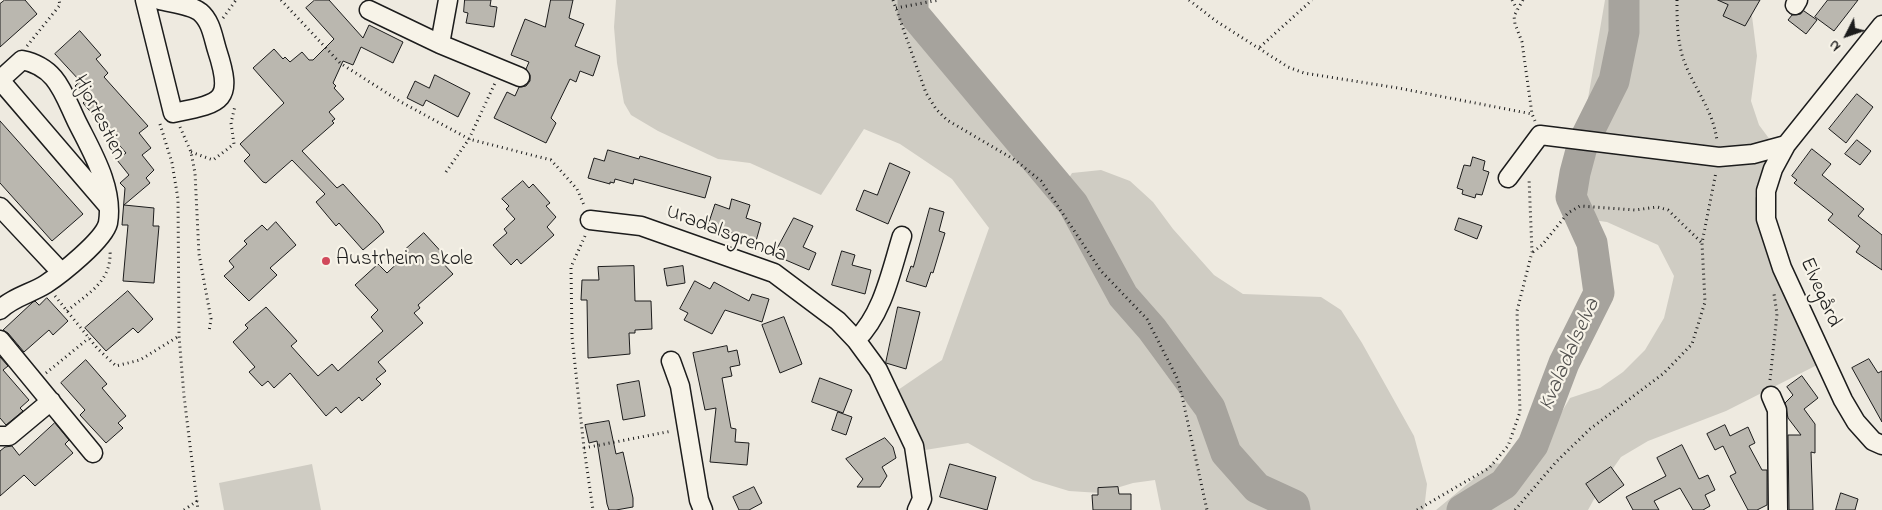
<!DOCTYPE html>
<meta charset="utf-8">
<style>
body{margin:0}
#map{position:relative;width:1882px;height:510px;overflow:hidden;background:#eeeae0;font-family:"Indie Flower",sans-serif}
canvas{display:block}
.north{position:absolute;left:1822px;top:10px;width:50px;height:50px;-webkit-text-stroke:4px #f7f3e8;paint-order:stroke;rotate:229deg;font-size:14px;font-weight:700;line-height:20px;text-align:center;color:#1c1c1c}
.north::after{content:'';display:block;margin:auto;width:18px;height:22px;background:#1c1c1c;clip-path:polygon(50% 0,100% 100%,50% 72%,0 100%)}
</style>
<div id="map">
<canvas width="1882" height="510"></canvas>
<div class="north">N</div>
</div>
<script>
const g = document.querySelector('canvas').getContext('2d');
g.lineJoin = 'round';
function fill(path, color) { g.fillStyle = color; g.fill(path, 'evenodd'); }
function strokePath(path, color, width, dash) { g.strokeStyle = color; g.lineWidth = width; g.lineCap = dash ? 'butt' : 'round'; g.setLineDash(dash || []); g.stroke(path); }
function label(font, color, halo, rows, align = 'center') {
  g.font = font + ' "Indie Flower",sans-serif'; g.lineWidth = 4.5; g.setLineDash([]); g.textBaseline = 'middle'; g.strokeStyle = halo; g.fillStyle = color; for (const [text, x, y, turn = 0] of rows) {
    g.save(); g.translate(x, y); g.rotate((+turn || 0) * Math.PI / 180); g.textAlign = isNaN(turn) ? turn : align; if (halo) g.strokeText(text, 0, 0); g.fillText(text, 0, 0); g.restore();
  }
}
fill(new Path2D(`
 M 616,0 L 913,0 L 913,13 L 1061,191 L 1072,173 L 1101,170 L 1130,181 L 1153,202 L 1173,229 L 1214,275 L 1243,294 L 1321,297 L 1341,310 L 1362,343 L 1414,436 L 1427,484 L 1424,510 L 1161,510 L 1155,480 L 1133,483 L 1100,493 L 1069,491 L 1033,480 L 968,443 L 919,451 L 895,392 L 942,360 L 989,228 L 952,179 L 900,144 L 864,129 L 821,195 L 750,163 L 718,159 L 658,131 L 631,115 L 624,103 L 617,63 L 614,27 Z
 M 1605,0 L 1750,0 L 1757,56 L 1751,101 L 1759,125 L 1779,152 L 1755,190 L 1755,197 L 1764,203 L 1827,360 L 1726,411 L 1648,441 L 1621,457 L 1604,481 L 1588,510 L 1436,510 L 1493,463 L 1502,464 L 1528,450 L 1554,425 L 1570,398 L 1600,388 L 1623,372 L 1645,350 L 1664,318 L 1674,276 L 1658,245 L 1607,222 L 1578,218 L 1571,197 Z
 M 312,464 L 321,510 L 224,510 L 219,483 Z`), '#cfccc3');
strokePath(new Path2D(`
 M 913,0 L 913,13 L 1073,204 L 1123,296 L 1152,329 L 1210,408 L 1226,453 L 1257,488 L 1294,505 L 1295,510
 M 1462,510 L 1504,484 L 1533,445 L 1564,363 L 1599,293 L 1592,243 L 1571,197 L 1575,173 L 1583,143 L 1614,81 L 1624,32 L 1624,0`), '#a6a39d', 31);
const building = new Path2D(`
 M 5,0 L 25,0 L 37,14 L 0,47 L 0,4 Z
 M 315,0 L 329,0 L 363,38 L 369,25 L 403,42 L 393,63 L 361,47 L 353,65 L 343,61 L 333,83 L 336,86 L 334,88 L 344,99 L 329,112 L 335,119 L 332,121 L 334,123 L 302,151 L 337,188 L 343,184 L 379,224 L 384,232 L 363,250 L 339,223 L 336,226 L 316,202 L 325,194 L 292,160 L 266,183 L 263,182 L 244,161 L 250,155 L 240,144 L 284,103 L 253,68 L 274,49 L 283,59 L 285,57 L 290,62 L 302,52 L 309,60 L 313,60 L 334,39 L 306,8 Z
 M 465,0 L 491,0 L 490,6 L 497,7 L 494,27 L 466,23 L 468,13 L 464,12 Z
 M 551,0 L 573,0 L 569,18 L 584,24 L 575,46 L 600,56 L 593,76 L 580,71 L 576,82 L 570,79 L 551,118 L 556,123 L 546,143 L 494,118 L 507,92 L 515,96 L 519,87 L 526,86 L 530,81 L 530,75 L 526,69 L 529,62 L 511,55 L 525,19 L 545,27 Z
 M 1718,0 L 1760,0 L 1745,26 L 1723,16 L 1728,5 Z
 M 1828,0 L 1858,0 L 1834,31 L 1815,17 Z
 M 1804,11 L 1817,20 L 1806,34 L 1788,20 L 1792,15 L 1800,14 Z
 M 80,31 L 101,55 L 96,59 L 108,73 L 104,77 L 148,126 L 139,133 L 151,148 L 142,155 L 154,170 L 146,178 L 150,183 L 124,205 L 154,208 L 153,226 L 159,226 L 154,283 L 123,281 L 128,225 L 122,225 L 125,188 L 120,183 L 129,175 L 117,160 L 126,153 L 83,103 L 87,99 L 75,86 L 80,81 L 55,54 Z
 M 435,75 L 470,93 L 458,117 L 426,100 L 423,106 L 407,98 L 415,81 L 429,88 Z
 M 1857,94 L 1873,107 L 1846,143 L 1829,129 Z
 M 0,121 L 83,214 L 52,241 L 0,183 Z
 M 1857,140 L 1871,151 L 1860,165 L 1845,154 Z
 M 1812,149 L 1831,164 L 1822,175 L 1864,209 L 1858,216 L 1882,235 L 1882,270 L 1856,252 L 1860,246 L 1828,220 L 1833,214 L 1794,183 L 1797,180 L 1792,176 Z
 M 608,150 L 639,159 L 640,156 L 711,177 L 705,198 L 634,179 L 633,184 L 615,179 L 614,183 L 610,182 L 610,184 L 588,178 L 594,158 L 604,161 Z
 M 1473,157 L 1485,161 L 1483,170 L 1489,172 L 1482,195 L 1476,194 L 1475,198 L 1462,194 L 1463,190 L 1457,188 L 1464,165 L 1470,166 Z
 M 890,163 L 910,172 L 888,224 L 856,210 L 864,190 L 877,195 Z
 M 523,181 L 529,188 L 533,184 L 550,203 L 546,206 L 556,217 L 547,227 L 554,235 L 521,264 L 517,259 L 511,265 L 493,245 L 507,233 L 504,229 L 515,219 L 506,209 L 509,206 L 502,199 Z
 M 732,199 L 750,205 L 746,218 L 761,223 L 756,241 L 708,225 L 715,204 L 729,209 Z
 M 930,208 L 944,212 L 939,231 L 945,233 L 933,273 L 931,272 L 926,287 L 906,281 L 911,266 L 913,267 Z
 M 794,218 L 813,226 L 803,247 L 816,253 L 809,270 L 774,255 Z
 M 1459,218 L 1482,226 L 1477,239 L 1455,230 Z
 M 276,222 L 296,245 L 270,268 L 277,275 L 249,301 L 224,276 L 234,267 L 229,261 L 247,244 L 244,241 L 262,225 L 267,230 Z
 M 424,233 L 445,256 L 440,260 L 453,274 L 418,305 L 420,308 L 414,313 L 423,323 L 378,362 L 386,371 L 376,379 L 381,384 L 362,401 L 359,397 L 341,413 L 336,407 L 326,416 L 290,373 L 274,388 L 268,381 L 262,386 L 249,372 L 255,367 L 233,342 L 248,328 L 245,325 L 266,307 L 297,341 L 291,346 L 318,376 L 332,364 L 338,371 L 383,331 L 371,317 L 378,310 L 355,285 L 378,264 L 387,273 L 409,252 L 406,249 Z
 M 842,251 L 855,255 L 852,265 L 871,270 L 865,294 L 832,285 Z
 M 634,266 L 635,301 L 651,301 L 652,329 L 635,330 L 635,333 L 629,333 L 630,354 L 588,358 L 587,300 L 581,300 L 582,280 L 599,280 L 598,267 Z
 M 683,266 L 685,283 L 667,286 L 664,269 Z
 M 695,281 L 710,289 L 714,282 L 749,301 L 752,294 L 769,299 L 762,322 L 725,310 L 712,334 L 684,320 L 688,313 L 680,309 Z
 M 128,291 L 153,319 L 138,333 L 133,328 L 106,351 L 85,328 Z
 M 47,298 L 68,321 L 53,335 L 49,330 L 24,352 L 8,333 L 3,330 L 33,302 L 35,301 L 39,305 Z
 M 898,307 L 920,312 L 906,369 L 886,363 Z
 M 784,317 L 802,364 L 780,373 L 762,325 Z
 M 727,346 L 728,352 L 737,350 L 740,365 L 730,367 L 732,376 L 722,378 L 731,428 L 736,429 L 735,442 L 749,443 L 747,465 L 710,462 L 716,408 L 705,410 L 693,353 Z
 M 0,357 L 8,366 L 3,370 L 29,400 L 20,408 L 23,411 L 6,425 L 0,418 Z
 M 1869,359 L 1878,373 L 1882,371 L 1882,422 L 1852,368 Z
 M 86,360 L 107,384 L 102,388 L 126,416 L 118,423 L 123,428 L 106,443 L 80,415 L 85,410 L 61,383 Z
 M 1802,376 L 1818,398 L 1804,409 L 1815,424 L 1815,453 L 1811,452 L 1813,510 L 1789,510 L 1788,435 L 1801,435 L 1788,418 L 1785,403 L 1793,395 L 1787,387 Z
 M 820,378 L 852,390 L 843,413 L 812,402 Z
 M 639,381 L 645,416 L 623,420 L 617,385 Z
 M 838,412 L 852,417 L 846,435 L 832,430 Z
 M 609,421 L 616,454 L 623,452 L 633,498 L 633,507 L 616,510 L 609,510 L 607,504 L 597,441 L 589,443 L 585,425 Z
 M 55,423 L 69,440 L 65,444 L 73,453 L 35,486 L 24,475 L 0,496 L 0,451 L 5,447 L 12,446 L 19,455 Z
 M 1725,425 L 1730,436 L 1748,427 L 1755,443 L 1749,446 L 1762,470 L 1767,470 L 1767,505 L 1757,510 L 1748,510 L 1730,476 L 1736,473 L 1723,446 L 1715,450 L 1707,434 Z
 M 885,438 L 893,447 L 896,458 L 882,467 L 887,476 L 880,487 L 857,487 L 863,479 L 846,459 Z
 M 1682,445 L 1699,479 L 1708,475 L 1715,490 L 1705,495 L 1710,506 L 1703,510 L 1693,510 L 1680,488 L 1654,501 L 1659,510 L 1633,510 L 1626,497 L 1666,476 L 1657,458 Z
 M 950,464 L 996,477 L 987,510 L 940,497 Z
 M 1611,467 L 1624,485 L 1599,503 L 1586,484 Z
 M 754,487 L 762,503 L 749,510 L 739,510 L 733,497 Z
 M 1118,487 L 1119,494 L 1131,494 L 1131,510 L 1093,510 L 1092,495 L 1098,495 L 1098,488 Z
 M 1841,493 L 1858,499 L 1855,510 L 1836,510 Z`);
fill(building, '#bab7af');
strokePath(building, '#1c1c1c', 1);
const minor = new Path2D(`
 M 145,0 L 173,113 C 222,103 234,102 217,50 C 213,37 211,21 200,12 C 191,5 171,3 160,0
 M 1795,5 L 1798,0
 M 369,10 L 440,44 L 520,77
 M 1882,25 L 1786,145 L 1773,169 L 1766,191 L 1766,219 L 1782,268 L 1843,400 L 1856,422 L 1873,441 L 1882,445
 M 440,44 L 448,0
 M 1508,178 L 1540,135 L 1719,157 L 1753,154 L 1786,145
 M 0,207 L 61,272
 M 590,220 L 641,226 L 774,273 L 838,321 L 856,340 L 878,370 L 914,446 L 922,499 L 917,510
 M 0,310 C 11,298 32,293 46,284 C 61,274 104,240 108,223 C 114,188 92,152 77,122 C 63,93 57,67 22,60 L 0,80 L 108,206
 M 0,340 L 93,453
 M 856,340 C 883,314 891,271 902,236
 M 671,361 L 680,386 L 699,500 L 703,510
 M 1771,396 L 1777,410 L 1778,510
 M 0,436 L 9,436 L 51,401`);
strokePath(minor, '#1c1c1c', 21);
strokePath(new Path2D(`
 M 281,0 L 340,63 L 401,102 L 469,139 L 551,160 L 577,189 L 584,205
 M 893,0 L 926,93 L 936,109 L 947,120 L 1015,160 L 1041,181 L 1101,271 L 1147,319 L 1177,378 L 1182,396 L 1207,510
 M 1189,0 L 1216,21 L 1288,67 L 1304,73 L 1398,88 L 1532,114 L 1535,121
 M 1512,0 L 1517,9
 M 1523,0 L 1514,16 L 1515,24 L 1522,42 L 1532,114
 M 1677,0 C 1677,20 1677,39 1683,58 C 1693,88 1713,108 1717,141
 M 896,8 L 939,0
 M 223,18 L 236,0
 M 27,46 L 60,5 L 59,0
 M 1260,47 L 1312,0
 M 160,124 L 172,163 L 178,199 L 179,336 L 184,396 L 198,510
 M 180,127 L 191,152 L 195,173 L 199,254 L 211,319 L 209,332
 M 191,152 L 213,160 L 234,144 L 231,123 L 235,106
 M 446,172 L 469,139 L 495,83
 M 585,236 L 571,267 L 572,337 L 584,448 L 593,510
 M 1533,252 L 1542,245 L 1568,213 L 1580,206 L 1635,210 L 1657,207 L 1668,210 L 1701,242
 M 55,296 L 97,348 L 116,366 L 140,360 L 179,336
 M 67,311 C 88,293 112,282 110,250
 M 46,373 L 89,338
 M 1770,380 L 1777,314 L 1774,294
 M 584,448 L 672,431
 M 184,510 L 197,501
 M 1417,510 L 1489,468 L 1508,446 L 1520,412 L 1517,311 L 1532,252 L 1529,178
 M 1515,510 L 1556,462 L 1590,429 L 1664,373 L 1692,344 L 1705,302 L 1702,243 L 1716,172`), '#1c1c1c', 3, [1, 4]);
strokePath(minor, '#f7f3e8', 18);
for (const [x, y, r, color] of [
 [326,261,5,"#d1495b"]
]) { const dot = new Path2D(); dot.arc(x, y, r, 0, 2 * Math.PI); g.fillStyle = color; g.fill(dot); strokePath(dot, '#f7f3e8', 2); }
label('21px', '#1c1c1c', '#f7f3e8', [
 ["Hjortestien",98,118,63],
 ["Uradalsgrenda",726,235,21],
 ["Elvegård",1819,293,66]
]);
label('21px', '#1c1c1c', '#f7f3e8', [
 ["Austrheim skole",336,261]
], 'left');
label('italic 22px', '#535250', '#f7f3e8', [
 ["Kvaladalselva",1571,355,-66]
]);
</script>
